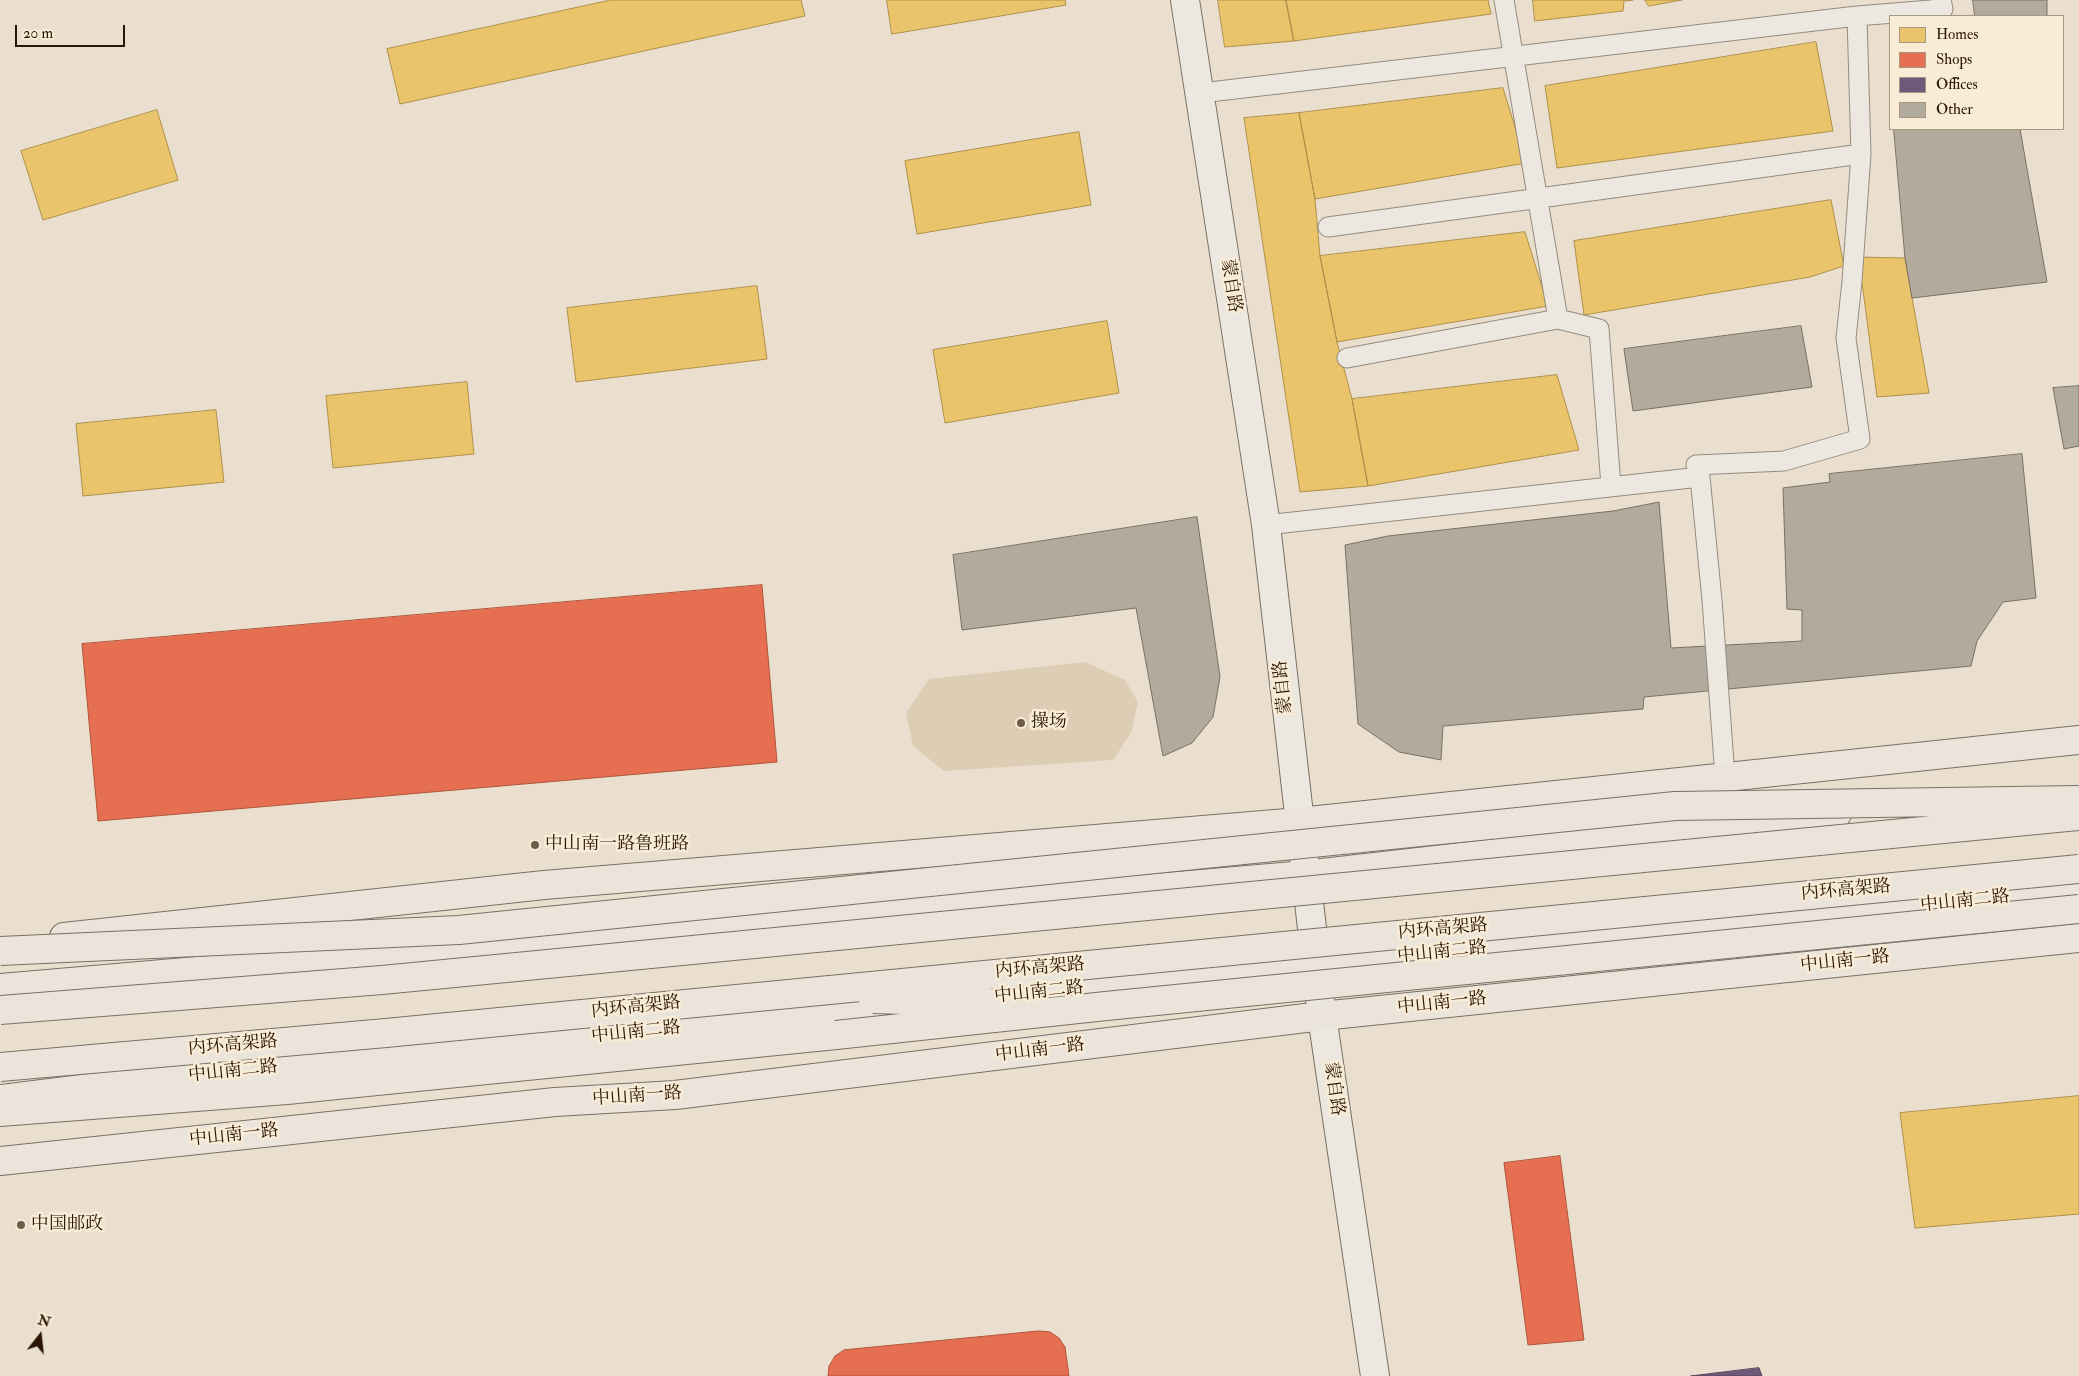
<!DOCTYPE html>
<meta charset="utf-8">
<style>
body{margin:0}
#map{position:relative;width:2079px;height:1376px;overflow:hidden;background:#eadfce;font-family:"IM FELL Double Pica",serif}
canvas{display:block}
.legend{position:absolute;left:1889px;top:15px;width:175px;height:115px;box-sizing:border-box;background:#f9ecd7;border:1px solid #a69682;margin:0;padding:6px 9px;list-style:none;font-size:15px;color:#291502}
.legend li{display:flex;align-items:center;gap:10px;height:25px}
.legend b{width:25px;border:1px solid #a69682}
.north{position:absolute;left:15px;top:1311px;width:50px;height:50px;-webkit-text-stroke:4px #f9ecd7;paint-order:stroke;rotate:16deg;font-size:14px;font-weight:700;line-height:20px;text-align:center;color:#291502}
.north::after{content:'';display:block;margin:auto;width:18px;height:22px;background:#291502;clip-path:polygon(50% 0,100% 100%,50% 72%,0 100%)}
.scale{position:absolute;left:15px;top:25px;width:110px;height:22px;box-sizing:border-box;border:2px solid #291502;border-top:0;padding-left:6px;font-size:15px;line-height:18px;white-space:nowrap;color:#291502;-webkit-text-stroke:4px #f9ecd7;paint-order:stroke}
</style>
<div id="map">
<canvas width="2079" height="1376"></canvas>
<ul class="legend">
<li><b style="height:14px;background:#e9c46a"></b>Homes</li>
<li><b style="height:14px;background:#e76f51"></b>Shops</li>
<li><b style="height:14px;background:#6d597a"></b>Offices</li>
<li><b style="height:14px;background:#b2aa9d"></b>Other</li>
</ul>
<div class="north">N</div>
<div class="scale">20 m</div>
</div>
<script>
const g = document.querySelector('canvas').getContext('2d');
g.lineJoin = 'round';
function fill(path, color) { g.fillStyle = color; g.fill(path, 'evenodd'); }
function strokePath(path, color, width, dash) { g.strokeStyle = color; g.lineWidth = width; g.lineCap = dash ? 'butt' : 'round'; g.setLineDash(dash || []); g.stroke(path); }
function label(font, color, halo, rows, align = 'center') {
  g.font = font + ' "IM FELL Double Pica","Noto Serif SC",serif'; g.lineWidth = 5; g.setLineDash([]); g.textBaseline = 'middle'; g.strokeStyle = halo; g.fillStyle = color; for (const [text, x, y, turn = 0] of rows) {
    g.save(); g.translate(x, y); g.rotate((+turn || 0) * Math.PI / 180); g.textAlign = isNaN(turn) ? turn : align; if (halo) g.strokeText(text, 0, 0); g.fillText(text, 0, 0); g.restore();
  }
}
fill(new Path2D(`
 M 1085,662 L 1125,680 L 1138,702 L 1131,733 L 1113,760 L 944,771 L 913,746 L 906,713 L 929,679 Z`), '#ddcdb5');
const homes = new Path2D(`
 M 611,0 L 801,0 L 805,16 L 400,104 L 387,49 Z
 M 887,0 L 1065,0 L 1066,5 L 892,34 Z
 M 1218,0 L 1286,0 L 1294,41 L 1225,47 Z
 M 1286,0 L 1488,0 L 1491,14 L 1294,41 Z
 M 1533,0 L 1633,0 L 1624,1 L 1623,11 L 1535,21 Z
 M 1645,0 L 1682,0 L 1649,6 Z
 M 1816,42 L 1833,131 L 1557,168 L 1545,86 Z
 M 1503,88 L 1526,163 L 1315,199 L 1299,113 Z
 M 157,110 L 178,180 L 43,220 L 21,151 Z
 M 1299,113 L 1315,199 L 1320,256 L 1337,342 L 1352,399 L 1368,486 L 1300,492 L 1244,118 Z
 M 1079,132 L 1091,205 L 917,234 L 905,161 Z
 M 1831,200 L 1844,266 L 1810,277 L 1584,315 L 1574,241 Z
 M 1525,232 L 1548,306 L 1337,342 L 1320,256 Z
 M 1857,257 L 1905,258 L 1929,393 L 1877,397 L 1863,290 Z
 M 757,286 L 767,359 L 576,382 L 567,308 Z
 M 1107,321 L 1119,393 L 945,423 L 933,350 Z
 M 1557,375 L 1579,450 L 1368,486 L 1352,399 Z
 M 467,382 L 474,454 L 333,468 L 326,396 Z
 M 216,410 L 224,482 L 83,496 L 76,424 Z
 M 2079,1096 L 2079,1214 L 1915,1228 L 1900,1113 Z`);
fill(homes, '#e9c46a');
strokePath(homes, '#af904b', 1);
const shops = new Path2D(`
 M 762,585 L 777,762 L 98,821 L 82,644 Z
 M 1560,1156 L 1584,1340 L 1528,1345 L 1504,1163 Z
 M 1039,1331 L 1050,1332 L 1059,1338 L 1065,1347 L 1069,1376 L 828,1376 L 829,1366 L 835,1356 L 844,1350 Z`);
fill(shops, '#e76f51');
strokePath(shops, '#ae5439', 1);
const offices = new Path2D(`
 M 1759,1368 L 1762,1376 L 1691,1376 Z`);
fill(offices, '#6d597a');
strokePath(offices, '#594556', 1);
const building = new Path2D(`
 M 1973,0 L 2047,0 L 2047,16 L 1975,16 Z
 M 1894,129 L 2020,129 L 2047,282 L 1912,298 L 1905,258 Z
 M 1801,326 L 1812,387 L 1633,411 L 1624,349 Z
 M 2079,386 L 2079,446 L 2064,449 L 2053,388 Z
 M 2022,454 L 2036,598 L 2003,602 L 1977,641 L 1971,666 L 1644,697 L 1643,709 L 1443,726 L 1441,760 L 1399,752 L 1358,724 L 1345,545 L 1388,536 L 1613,511 L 1659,502 L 1671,648 L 1802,641 L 1802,610 L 1787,609 L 1783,488 L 1830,482 L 1829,474 Z
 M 1197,517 L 1220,677 L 1213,717 L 1192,743 L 1163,756 L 1136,608 L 962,630 L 953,555 Z`);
fill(building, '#b2aa9d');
strokePath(building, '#797065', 1);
const lane = new Path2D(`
 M 1504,0 L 1558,319 L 1599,329 L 1611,486
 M 1201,93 L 1857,16
 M 1328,227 L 1861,154
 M 1347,358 L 1558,319
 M 1266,525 L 1700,477
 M 1730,817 L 1725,777 L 1712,600 L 1700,477 L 1696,465 L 1784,461 L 1860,439 L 1846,338 L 1852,281 L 1861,154 L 1857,16 L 1943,9 L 1941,0`);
const secondary = new Path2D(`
 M 1185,0 L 1266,525 L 1322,1016 L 1375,1376`);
const primary = new Path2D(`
 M 64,937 L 544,885 L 1299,822 L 2079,740
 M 0,988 L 1305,875 L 1837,814
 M 974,999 L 2079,890
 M 0,1099 L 147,1081 L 901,1006
 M 0,1161 L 555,1102 L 675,1095 L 1322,1016 L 2079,938`);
const highway = new Path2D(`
 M 0,1112 L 287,1090 L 836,1035`);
strokePath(lane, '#948b80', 21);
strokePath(secondary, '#797065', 30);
strokePath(primary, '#797065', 30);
strokePath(highway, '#797065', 30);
strokePath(lane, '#ede8df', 19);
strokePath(secondary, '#ede8df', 28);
strokePath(primary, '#ebe4da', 28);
strokePath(highway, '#ebe4da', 28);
const highwayBridge = new Path2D(`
 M 0,951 L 459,930 L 1675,806 L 2079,800
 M 873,999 L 1000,1003
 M 0,1010 L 382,980 L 2079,816
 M 836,1035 L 1106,1006 L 2079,909
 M 0,1067 L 386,1033 L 2079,869`);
strokePath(highwayBridge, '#797065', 30, []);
strokePath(highwayBridge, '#ebe4da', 28);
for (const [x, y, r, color] of [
 [1021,723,5,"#6d5c49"],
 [535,845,5,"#6d5c49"],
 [21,1225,5,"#6d5c49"]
]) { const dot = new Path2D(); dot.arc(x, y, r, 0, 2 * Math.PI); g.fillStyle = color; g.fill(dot); strokePath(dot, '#f9ecd7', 2); }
label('18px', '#291502', '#f9ecd7', [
 ["蒙自路",1230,286,81],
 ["蒙自路",1284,687,-96],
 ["内环高架路",1846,891,-5],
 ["中山南二路",1965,902,-6],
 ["内环高架路",1443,930,-5],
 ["中山南二路",1442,953,-6],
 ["中山南一路",1845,962,-6],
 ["内环高架路",1040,969,-5],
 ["中山南二路",1039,993,-6],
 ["中山南一路",1442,1004,-6],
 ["内环高架路",636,1008,-6],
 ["中山南二路",636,1033,-6],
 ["内环高架路",233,1046,-5],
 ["中山南一路",1040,1051,-7],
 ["中山南二路",233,1072,-6],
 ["蒙自路",1333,1089,82],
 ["中山南一路",637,1097,-4],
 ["中山南一路",234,1136,-6]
]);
label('18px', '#291502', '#f9ecd7', [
 ["操场",1031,723],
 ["中山南一路鲁班路",545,845],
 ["中国邮政",31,1225]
], 'left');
</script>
